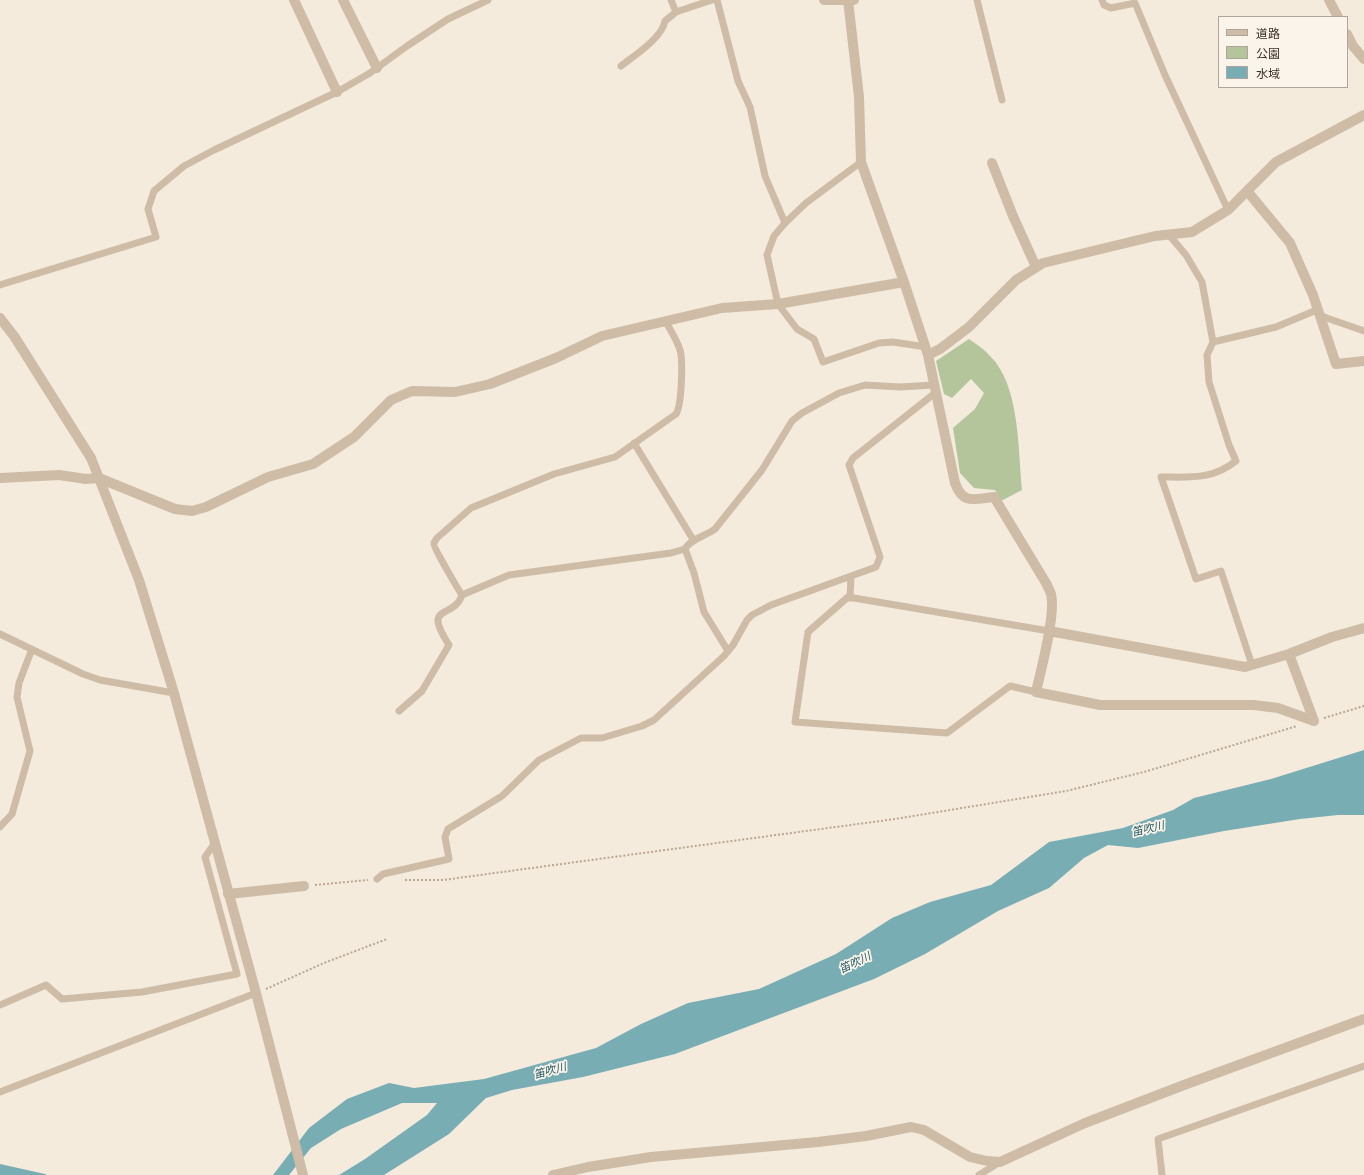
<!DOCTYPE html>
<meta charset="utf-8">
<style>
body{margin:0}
#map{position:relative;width:1364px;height:1175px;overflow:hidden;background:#f4ebdd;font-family:Mulish,"Noto Sans JP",sans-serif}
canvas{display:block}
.legend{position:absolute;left:1218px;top:16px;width:130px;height:72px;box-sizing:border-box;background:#fbf4ea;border:1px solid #aea59c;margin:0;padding:5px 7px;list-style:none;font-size:12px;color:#3a2f28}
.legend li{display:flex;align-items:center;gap:8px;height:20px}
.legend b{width:20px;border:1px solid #aea59c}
</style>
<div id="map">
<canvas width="1364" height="1175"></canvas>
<ul class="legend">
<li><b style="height:5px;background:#cebca7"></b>道路</li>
<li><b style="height:11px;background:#b4c59b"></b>公園</li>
<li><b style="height:11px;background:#79adb4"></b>水域</li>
</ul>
</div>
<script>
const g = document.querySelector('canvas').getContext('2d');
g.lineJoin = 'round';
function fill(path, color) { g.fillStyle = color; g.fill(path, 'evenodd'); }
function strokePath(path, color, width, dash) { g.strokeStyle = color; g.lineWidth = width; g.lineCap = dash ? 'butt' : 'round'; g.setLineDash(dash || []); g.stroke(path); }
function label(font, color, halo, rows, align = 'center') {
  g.font = font + ' Mulish,"Noto Sans JP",sans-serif'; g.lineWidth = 3.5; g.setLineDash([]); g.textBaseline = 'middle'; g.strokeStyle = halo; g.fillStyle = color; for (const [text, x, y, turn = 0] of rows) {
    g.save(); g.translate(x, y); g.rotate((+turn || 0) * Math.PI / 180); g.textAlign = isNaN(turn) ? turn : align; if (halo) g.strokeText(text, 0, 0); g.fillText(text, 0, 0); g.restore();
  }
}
fill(new Path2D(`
 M 969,339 C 976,344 984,349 990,356 C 1020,385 1018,450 1022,490 L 1001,501 L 995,490 L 974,488 L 960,473 L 953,428 L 975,409 L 984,393 L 971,379 L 952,398 L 944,394 L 936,361 Z`), '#b4c59b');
fill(new Path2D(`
 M 1364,750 L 1364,815 L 1338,815 L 1300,819 L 1224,831 L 1138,848 L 1108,845 L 1084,858 L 1049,888 L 998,911 L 925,954 L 874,979 L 675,1054 L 583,1077 L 512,1090 L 486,1098 L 449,1134 L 384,1175 L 339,1175 L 365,1159 L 427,1115 L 437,1103 L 402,1103 L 341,1129 L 311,1148 L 289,1175 L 273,1175 L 309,1128 L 347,1099 L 389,1083 L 414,1088 L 484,1079 L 596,1048 L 641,1024 L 688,1003 L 759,989 L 836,954 L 892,918 L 930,902 L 991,885 L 1049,842 L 1123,828 L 1173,810 L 1194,798 L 1271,779 Z
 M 0,1164 L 45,1174 L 47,1175 L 0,1175 Z`), '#79adb4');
strokePath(new Path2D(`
 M 1324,718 L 1364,706
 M 405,880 L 443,880 L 895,819 L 1066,791 L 1144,772 L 1297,726
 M 315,885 L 368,880
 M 266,989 L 324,963 L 387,939`), '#baa691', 2, [2, 2]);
strokePath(new Path2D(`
 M 671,0 L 676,12
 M 717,0 L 738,81 L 750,107 L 765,176 L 785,223
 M 977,0 L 1002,100
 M 1102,0 L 1104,5 L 1111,8 L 1135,3 L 1165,75 L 1228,210
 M 621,66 C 635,55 662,38 665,21 L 676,12 L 712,0
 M 861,162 L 806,203 L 785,223 L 774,236 L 767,255 L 778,304 L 797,329 L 814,339 L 823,362 L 879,343 L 893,342 L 926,347
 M 1169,235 L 1186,255 L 1202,282 L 1213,342 L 1207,355 L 1209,382 L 1229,445 L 1236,461 C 1212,480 1190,477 1161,477 L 1196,579 L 1221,571 L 1252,665
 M 0,285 L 156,237 L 148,209 L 154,191 L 184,166 L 214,150 L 337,92 L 370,73 L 407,46 L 448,19 L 488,0
 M 1321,316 L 1364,331
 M 1213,342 L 1276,327 L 1319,309
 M 634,443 L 694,541
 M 462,595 L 509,575 L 671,553 L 685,549
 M 850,598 L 851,576
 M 0,634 L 83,674 L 100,680 L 174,693
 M 728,651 L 704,612 L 694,573 L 685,549 C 690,539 706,536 715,529 L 762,470 L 792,421 L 802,413 L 839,393 L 865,385 L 900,387 L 934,385
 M 1036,692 L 1010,686 L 947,733 L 795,722 L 808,632 L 848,597 L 1049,631
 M 399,711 L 422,691 L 449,645 C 421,602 454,620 462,595 C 458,589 433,547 434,544 C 434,541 436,540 437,538 L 471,508 L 554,474 L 615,457 L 676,414 C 682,405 683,360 680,350 C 677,340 671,331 666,322
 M 0,827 L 12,814 L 30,751 L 17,697 L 19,683 L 32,649
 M 377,879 L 383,874 L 449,859 L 445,837 L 448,829 L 502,796 L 539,760 L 581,738 L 602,738 L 642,726 L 654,720 L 724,656 L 733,645 L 747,620 L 752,615 L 771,605 L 876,567 L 880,557 L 849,465 L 853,458 L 935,393
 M 0,1005 L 46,985 L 62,999 L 142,992 L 237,974 L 205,857 L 215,843
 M 0,1092 L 256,993
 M 979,1175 L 1000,1162
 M 1162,1175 L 1158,1139 L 1364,1066`), '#cebca7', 7);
strokePath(new Path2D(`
 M 294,0 L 337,92
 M 343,0 L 377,68
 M 848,0 L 859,97 L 861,162 L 904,282 L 928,355 L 955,483 C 963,505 974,499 994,497 L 1046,583 C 1048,587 1050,591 1051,594 C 1056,614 1041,670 1036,692 L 1100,705 L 1254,705 L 1278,708 L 1314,721
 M 1329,0 L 1338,17
 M 1347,34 L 1353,46 L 1364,59
 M 992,163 L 1013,216 L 1036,267
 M 1248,192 L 1290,243 L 1313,295 L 1336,364 L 1364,361
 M 928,355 L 940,349 L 969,327 L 1016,280 L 1043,263 L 1155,236 L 1192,232 L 1228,210 L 1276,162 L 1364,115
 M 0,478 L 59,475 L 86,479 L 99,478 L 175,509 L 192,511 L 206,507 L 268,477 L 313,464 L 354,437 L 391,400 L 412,391 L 455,392 L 490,384 L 556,358 L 602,336 L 722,308 L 778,304 L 904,282
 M 1049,631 L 1245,667 L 1289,654 L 1332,637 L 1364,628
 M 1289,654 L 1314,721
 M 228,894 L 304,886`), '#cebca7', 10);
strokePath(new Path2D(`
 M 824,0 L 854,0
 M 0,318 L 14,336 L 91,458 L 139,580 L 174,693 L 256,993 L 303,1175
 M 553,1175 L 588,1167 L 651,1157 L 818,1142 L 866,1136 L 911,1127 L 924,1130 L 970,1157 L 987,1161 L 1000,1162 L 1085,1123 L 1184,1085 L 1364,1019`), '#cebca7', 10);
label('italic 11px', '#1a555f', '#fbf4ea', [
 ["笛吹川",1148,829,-13],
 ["笛吹川",855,963,-26],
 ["笛吹川",550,1071,-15]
]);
</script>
